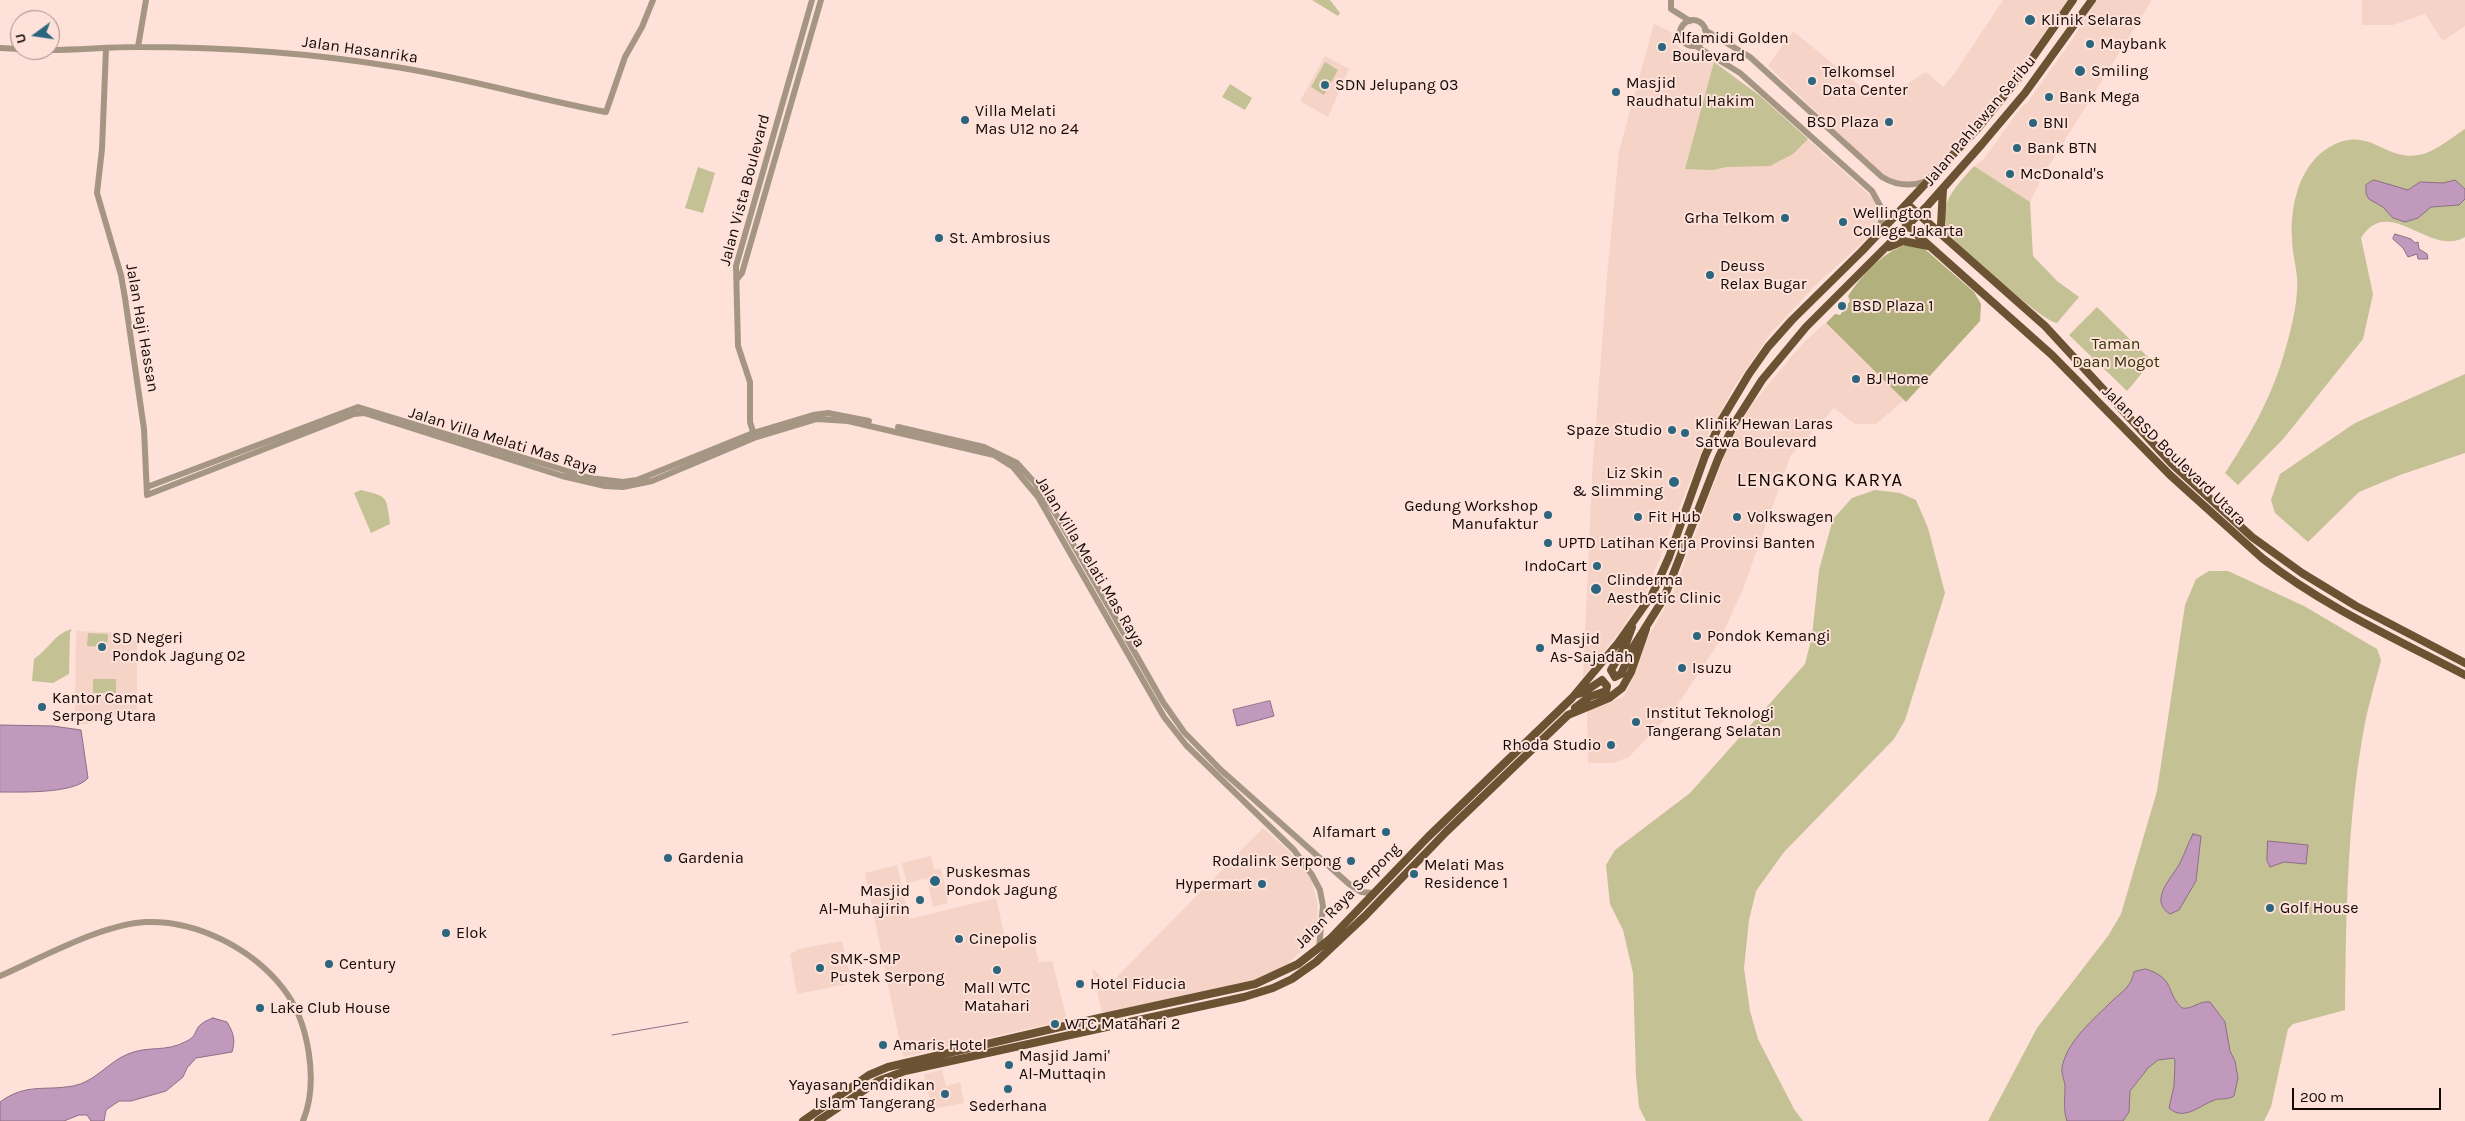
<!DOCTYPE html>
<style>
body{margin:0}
#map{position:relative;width:2465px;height:1121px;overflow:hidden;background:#fee1d9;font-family:Karla,sans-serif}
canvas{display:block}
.north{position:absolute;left:10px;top:10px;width:50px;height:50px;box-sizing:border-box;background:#fee1d9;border:1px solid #a08b85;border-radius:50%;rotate:256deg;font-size:14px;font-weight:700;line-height:20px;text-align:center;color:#120907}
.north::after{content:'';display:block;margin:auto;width:18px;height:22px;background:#2b657e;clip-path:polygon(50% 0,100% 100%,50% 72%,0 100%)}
.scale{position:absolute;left:2292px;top:1088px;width:149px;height:22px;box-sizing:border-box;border:2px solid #120907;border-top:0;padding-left:6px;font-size:15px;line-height:18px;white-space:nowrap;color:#120907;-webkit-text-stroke:4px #fee1d9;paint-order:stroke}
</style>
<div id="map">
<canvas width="2465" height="1121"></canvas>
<div class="north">U</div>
<div class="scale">200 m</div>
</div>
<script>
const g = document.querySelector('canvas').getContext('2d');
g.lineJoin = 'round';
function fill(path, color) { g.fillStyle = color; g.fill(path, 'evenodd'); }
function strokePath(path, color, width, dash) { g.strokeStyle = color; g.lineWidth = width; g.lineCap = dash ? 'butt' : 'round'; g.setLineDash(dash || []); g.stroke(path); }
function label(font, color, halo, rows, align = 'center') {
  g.font = font + ' Karla,sans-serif'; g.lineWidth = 4; g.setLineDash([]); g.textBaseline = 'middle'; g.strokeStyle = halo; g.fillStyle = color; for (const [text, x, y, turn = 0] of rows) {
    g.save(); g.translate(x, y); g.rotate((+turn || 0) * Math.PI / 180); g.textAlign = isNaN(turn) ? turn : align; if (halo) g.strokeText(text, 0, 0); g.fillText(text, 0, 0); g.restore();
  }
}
fill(new Path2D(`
 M 2003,0 L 2069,0 L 1977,123 L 1933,173 L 1921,181 L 1909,184 L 1889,181 L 1768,66 L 1793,31 L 1870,94 L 1902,87 L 1926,72 L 1943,87 L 1954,74 Z
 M 2097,0 L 2152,0 L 2042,177 L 2030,202 L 1974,166 L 1983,160 L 2022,106 L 2027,103 L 2072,40 Z
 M 2362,0 L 2465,0 L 2465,26 L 2443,41 L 2425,14 L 2393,25 L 2362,25 Z
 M 1654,24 L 1671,32 L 1674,43 L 1682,50 L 1696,53 L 1714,62 L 1760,96 L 1878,203 L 1883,217 L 1879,227 L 1814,287 L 1771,333 L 1734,387 L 1709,433 L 1647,590 L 1619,633 L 1583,677 L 1592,477 L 1607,276 L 1619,151 Z
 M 1325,56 L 1349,69 L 1328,117 L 1300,101 Z
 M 1825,323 L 1904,400 L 1876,424 L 1855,424 L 1834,408 L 1790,457 L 1743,589 L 1719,642 L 1675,709 L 1629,757 L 1613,763 L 1588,763 L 1587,710 L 1605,705 L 1624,696 L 1633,678 L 1635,663 L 1644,644 L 1672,595 L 1730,441 L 1753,403 L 1802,344 Z
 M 76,631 L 130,633 L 130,638 L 137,641 L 137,709 L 87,724 L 75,724 Z
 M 1263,828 L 1289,851 L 1311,879 L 1317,900 L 1318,928 L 1315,937 L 1288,964 L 1255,980 L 1102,1013 L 1092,968 L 1109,985 Z
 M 931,856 L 934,870 L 941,868 L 948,903 L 933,907 L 927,878 L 907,883 L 902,863 Z
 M 897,865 L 909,919 L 996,898 L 1007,947 L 1034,941 L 1039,962 L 1052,961 L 1067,1020 L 903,1057 L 865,873 Z
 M 842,941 L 852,983 L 797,994 L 790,954 L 799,949 Z
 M 942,1070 L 946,1086 L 960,1082 L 964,1103 L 932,1109 L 924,1074 Z`), '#f6d3c7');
fill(new Path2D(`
 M 1312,0 L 1330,0 L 1340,13 L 1338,16 Z
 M 1325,62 L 1338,70 L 1324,95 L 1311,87 Z
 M 1714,62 L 1760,96 L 1808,139 L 1793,154 L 1770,166 L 1727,167 L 1712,170 L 1685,169 Z
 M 1230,84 L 1252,98 L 1245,110 L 1222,97 Z
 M 2465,129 L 2465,237 C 2430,258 2389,193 2361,238 L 2373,294 L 2363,339 L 2284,438 L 2238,485 L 2225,473 C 2251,434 2274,393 2286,347 C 2291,330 2296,309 2297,291 C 2299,274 2292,256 2292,238 C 2290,207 2299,168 2325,150 C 2368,121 2383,162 2419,155 C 2435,152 2451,138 2465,129 Z
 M 1974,166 L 2030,202 L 2033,256 L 2057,281 L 2079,297 L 2057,323 C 2043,322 1972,256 1956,242 C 1930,211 1953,190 1974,166 Z
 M 698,167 L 715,173 L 703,213 L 685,208 Z
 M 2097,307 L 2152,361 L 2127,391 L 2069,335 Z
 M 2465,374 L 2465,453 L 2400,475 L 2359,492 L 2308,542 L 2275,513 L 2271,500 L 2280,474 L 2355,423 Z
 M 361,490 C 389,497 386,496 390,524 L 371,533 L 354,493 Z
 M 1875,490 L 1900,493 L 1916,500 L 1928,528 L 1945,593 L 1905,720 L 1894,739 L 1784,852 L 1756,891 L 1749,920 L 1744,968 L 1750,1011 L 1758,1039 L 1794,1109 L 1803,1121 L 1646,1121 L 1639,1107 L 1636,1076 L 1633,973 L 1623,930 L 1610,904 L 1606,865 L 1615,850 L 1690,793 L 1805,664 L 1812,636 L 1819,570 L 1833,519 L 1852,498 Z
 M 2209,571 L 2228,571 L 2304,606 L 2377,649 L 2381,660 C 2375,684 2367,709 2363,734 C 2347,824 2346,918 2345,1010 L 2293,1024 L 2288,1029 L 2271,1107 L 2264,1121 L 1988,1121 L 2037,1028 L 2108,936 L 2121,914 L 2157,791 L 2185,605 L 2196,579 Z
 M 72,629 L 70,633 L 69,674 L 53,683 L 32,681 L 34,659 C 49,649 55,633 72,629 Z
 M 88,633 L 108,634 L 107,647 L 87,646 Z
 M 93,679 L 116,679 L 116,693 L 93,693 Z`), '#c4c194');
fill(new Path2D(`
 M 1905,245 L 1921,247 L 1927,251 L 1974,292 L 1981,304 L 1980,321 L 1906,402 L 1826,323 L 1835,314 L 1840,315 L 1850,301 L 1848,296 C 1861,276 1882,253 1905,245 Z`), '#b2b07d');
const water = new Path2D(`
 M 2374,180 L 2408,190 L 2420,182 L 2443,183 L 2455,180 L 2465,189 L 2465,199 L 2459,205 L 2431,207 L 2418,218 L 2405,222 L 2393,218 L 2383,207 L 2369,199 L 2366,194 L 2366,185 Z
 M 2395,234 L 2411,239 L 2415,243 L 2418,242 L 2419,249 L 2427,254 L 2428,259 L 2418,259 L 2417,254 L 2408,257 L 2403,248 L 2393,239 Z
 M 1270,701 L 1274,716 L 1237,726 L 1233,710 Z
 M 0,725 L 53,726 L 81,730 L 88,778 C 75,794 20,792 0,792 Z
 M 2193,834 L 2201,836 L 2196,881 L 2179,910 L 2170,914 C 2148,900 2172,878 2180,863 C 2185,853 2188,843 2193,834 Z
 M 2268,841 L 2308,845 L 2306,864 L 2284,862 L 2270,867 L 2267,861 Z
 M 2146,969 C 2176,979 2165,992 2182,1008 C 2192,1010 2200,1000 2210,1002 L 2225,1022 L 2230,1051 L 2235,1061 L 2238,1078 L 2234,1096 C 2226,1101 2220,1097 2212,1101 C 2198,1107 2183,1121 2169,1108 L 2174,1086 L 2175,1061 L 2174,1058 L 2158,1060 L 2148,1068 L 2130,1091 L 2129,1112 L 2123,1121 L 2067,1121 C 2063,1109 2065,1100 2065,1087 C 2065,1081 2061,1074 2062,1068 C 2066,1042 2094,1019 2112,1001 C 2123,991 2131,987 2134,972 Z
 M 213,1018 L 227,1022 C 233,1032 236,1040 232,1052 L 196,1058 L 187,1068 L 183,1077 L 166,1091 L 131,1101 L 119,1101 L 106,1110 L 104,1121 L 91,1121 L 87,1115 L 79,1115 L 64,1121 L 0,1121 L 0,1102 C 26,1083 44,1091 73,1086 C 95,1082 108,1062 128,1054 C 150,1045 165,1053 187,1041 C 201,1034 190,1026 213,1018 Z`);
fill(water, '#c199bc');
strokePath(water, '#8c6e86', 1);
strokePath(new Path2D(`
 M 612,1035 L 688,1022`), '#8c6e86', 1);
strokePath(new Path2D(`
 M 1671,0 L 1671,9 L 1690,21
 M1680 33a13 13 0 1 1 26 0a13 13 0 1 1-26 0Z
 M 1705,30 L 1750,57 L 1882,177 C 1897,186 1911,187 1927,181
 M 1696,46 L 1740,73 L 1872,191 L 1883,211 L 1879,232
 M 138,47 L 146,0
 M 0,48 L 20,49
 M 106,49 L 102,149 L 97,193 L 121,275 L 125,298 L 144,429 L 147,495 L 354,414 L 364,413 L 562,476 L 605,486 L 623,487 L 652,481 L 754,438 L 817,419 L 848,421 L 994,455 L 1013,467 L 1038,497 L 1164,717 L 1186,745 L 1294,850 L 1312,875 L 1320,890 L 1323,906 L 1319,948
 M 50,50 C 79,50 108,47 137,47 C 222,47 312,53 396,67 C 467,78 536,99 606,112 L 625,57 L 642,27 L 653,0
 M 737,279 L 742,273 L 821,0
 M 898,427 L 984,447 L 1017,463 L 1035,483 L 1057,516 L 1163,702 L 1184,732 L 1221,770 L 1349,884 L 1361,892 L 1373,893
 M 754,435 L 750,422 L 750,382 L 738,346 L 736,266 L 812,0
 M 147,487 L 358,407 L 590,478 L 623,482 L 637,480 L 753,433 L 813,415 L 828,413 L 869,421
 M 0,976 C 41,958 102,924 146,922 C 196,920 251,948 282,987 C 309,1020 319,1082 303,1121`), '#a59684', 6);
strokePath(new Path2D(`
 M 1943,189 L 1941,225 L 1945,237
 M 1907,204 L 2045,326 L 2172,464 L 2252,537 L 2302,573 L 2356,606 L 2465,663
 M 1897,213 L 1915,233 L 2052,355 L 2170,475 L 2262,558 C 2323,606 2396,639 2465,675
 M 1889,247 L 1903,241 L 1928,246
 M 1632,627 L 1625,646 L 1611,670 L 1615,677 L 1621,674 L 1632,649 L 1664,598 L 1718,459 L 1734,424 L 1762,380 L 1806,327 L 1928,205 L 1982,144 L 2025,93 L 2092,0
 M 1575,695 L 1584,692 L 1602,680 L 1607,686 L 1606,691 L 1589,697 L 1575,708
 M 803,1121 L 869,1075 L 888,1067 L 1099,1018 L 1255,984 L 1298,964 L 1330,939 L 1428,837 L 1572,698 L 1618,643 L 1652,595 L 1669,557 L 1705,456 L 1722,419 L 1749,374 L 1768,347 L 1792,320 L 1862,251 L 1978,128 L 2017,80 L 2073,0
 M 818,1121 L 878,1081 L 905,1071 L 1244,997 L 1273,988 L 1292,979 L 1316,962 L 1365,916 L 1447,831 L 1568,715 L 1609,698 L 1622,688 L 1631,672 L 1646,629`), '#6b5232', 8);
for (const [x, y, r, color] of [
 [2030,20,6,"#2b657e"],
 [2090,44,5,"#2b657e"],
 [1662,47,5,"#2b657e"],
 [2080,71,6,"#2b657e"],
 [1812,81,5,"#2b657e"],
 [1325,85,5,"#2b657e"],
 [1616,92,5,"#2b657e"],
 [2049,97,5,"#2b657e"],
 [965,120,5,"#2b657e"],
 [1889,122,5,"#2b657e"],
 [2033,123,5,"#2b657e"],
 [2017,148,5,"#2b657e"],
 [2010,174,5,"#2b657e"],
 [1785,218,5,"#2b657e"],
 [1843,222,5,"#2b657e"],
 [939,238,5,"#2b657e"],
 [1710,275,5,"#2b657e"],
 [1842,306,5,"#2b657e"],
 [1856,379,5,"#2b657e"],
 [1672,430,5,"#2b657e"],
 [1685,433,5,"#2b657e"],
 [1674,482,6,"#2b657e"],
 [1548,515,5,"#2b657e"],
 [1638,517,5,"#2b657e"],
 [1737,517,5,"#2b657e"],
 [1548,543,5,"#2b657e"],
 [1597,566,5,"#2b657e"],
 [1596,589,6,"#2b657e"],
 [1697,636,5,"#2b657e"],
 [102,647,5,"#2b657e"],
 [1540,648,5,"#2b657e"],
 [1682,668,5,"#2b657e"],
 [42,707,5,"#2b657e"],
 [1636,722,5,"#2b657e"],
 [1611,745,5,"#2b657e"],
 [1386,832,5,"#2b657e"],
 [668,858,5,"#2b657e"],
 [1351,861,5,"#2b657e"],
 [1414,874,5,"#2b657e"],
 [935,881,6,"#2b657e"],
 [1262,884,5,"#2b657e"],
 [920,900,5,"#2b657e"],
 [2270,908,5,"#2b657e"],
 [446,933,5,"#2b657e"],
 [959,939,5,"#2b657e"],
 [329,964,5,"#2b657e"],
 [820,968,5,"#2b657e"],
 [997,970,5,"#2b657e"],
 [1080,984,5,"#2b657e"],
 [260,1008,5,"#2b657e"],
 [1055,1024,5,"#2b657e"],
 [883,1045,5,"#2b657e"],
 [1009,1065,5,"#2b657e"],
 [1008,1089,5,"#2b657e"],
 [945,1094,5,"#2b657e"]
]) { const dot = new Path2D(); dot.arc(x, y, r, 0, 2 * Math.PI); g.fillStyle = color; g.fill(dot); strokePath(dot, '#fee1d9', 2); }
label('16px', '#120907', '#fee1d9', [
 ["Klinik Selaras",2041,20],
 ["Alfamidi Golden",1672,38],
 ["Boulevard",1672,56],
 ["Maybank",2100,44],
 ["Smiling",2091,71],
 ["Telkomsel",1822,72],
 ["Data Center",1822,90],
 ["Masjid",1626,83],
 ["Raudhatul Hakim",1626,101],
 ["SDN Jelupang 03",1335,85],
 ["Bank Mega",2059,97],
 ["Villa Melati",975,111],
 ["Mas U12 no 24",975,129],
 ["BSD Plaza",1879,122,"right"],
 ["BNI",2043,123],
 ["Bank BTN",2027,148],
 ["McDonald's",2020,174],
 ["Wellington",1853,213],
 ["College Jakarta",1853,231],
 ["Grha Telkom",1775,218,"right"],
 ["St. Ambrosius",949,238],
 ["Deuss",1720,266],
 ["Relax Bugar",1720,284],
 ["BSD Plaza 1",1852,306],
 ["BJ Home",1866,379],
 ["Klinik Hewan Laras",1695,424],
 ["Satwa Boulevard",1695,442],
 ["Spaze Studio",1662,430,"right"],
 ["Liz Skin",1663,473,"right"],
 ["& Slimming",1663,491,"right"],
 ["Gedung Workshop",1538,506,"right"],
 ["Manufaktur",1538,524,"right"],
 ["Fit Hub",1648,517],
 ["Volkswagen",1747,517],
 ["UPTD Latihan Kerja Provinsi Banten",1558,543],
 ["IndoCart",1587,566,"right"],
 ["Clinderma",1607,580],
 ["Aesthetic Clinic",1607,598],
 ["Pondok Kemangi",1707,636],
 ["SD Negeri",112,638],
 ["Pondok Jagung 02",112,656],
 ["Masjid",1550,639],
 ["As-Sajadah",1550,657],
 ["Isuzu",1692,668],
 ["Kantor Camat",52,698],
 ["Serpong Utara",52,716],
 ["Institut Teknologi",1646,713],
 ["Tangerang Selatan",1646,731],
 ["Rhoda Studio",1601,745,"right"],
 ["Alfamart",1376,832,"right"],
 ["Gardenia",678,858],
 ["Rodalink Serpong",1341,861,"right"],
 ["Melati Mas",1424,865],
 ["Residence 1",1424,883],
 ["Puskesmas",946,872],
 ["Pondok Jagung",946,890],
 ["Hypermart",1252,884,"right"],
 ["Masjid",910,891,"right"],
 ["Al-Muhajirin",910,909,"right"],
 ["Golf House",2280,908],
 ["Elok",456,933],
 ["Cinepolis",969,939],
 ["SMK-SMP",830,959],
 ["Pustek Serpong",830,977],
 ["Century",339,964],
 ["Hotel Fiducia",1090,984],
 ["Mall WTC",997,988,"center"],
 ["Matahari",997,1006,"center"],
 ["Lake Club House",270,1008],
 ["WTC Matahari 2",1065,1024],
 ["Amaris Hotel",893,1045],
 ["Masjid Jami'",1019,1056],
 ["Al-Muttaqin",1019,1074],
 ["Yayasan Pendidikan",935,1085,"right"],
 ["Islam Tangerang",935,1103,"right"],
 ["Sederhana",1008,1106,"center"]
], 'left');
label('16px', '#120907', '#fee1d9', [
 ["Jalan Hasanrika",360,50,8],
 ["Jalan Pahlawan Seribu",1980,121,-50],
 ["Jalan Vista Boulevard",745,190,-75],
 ["Jalan Haji Hassan",142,328,80],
 ["Jalan Villa Melati Mas Raya",503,441,17],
 ["Jalan BSD Boulevard Utara",2174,456,44],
 ["Jalan Villa Melati Mas Raya",1090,562,59],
 ["Jalan Raya Serpong",1348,896,-45]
]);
label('16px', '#333005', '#fee1d9', [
 ["Taman",2116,344],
 ["Daan Mogot",2116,362]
]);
g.letterSpacing = '1px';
label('19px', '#120907', '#fee1d9', [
 ["LENGKONG KARYA",1820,481]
]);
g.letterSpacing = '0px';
</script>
